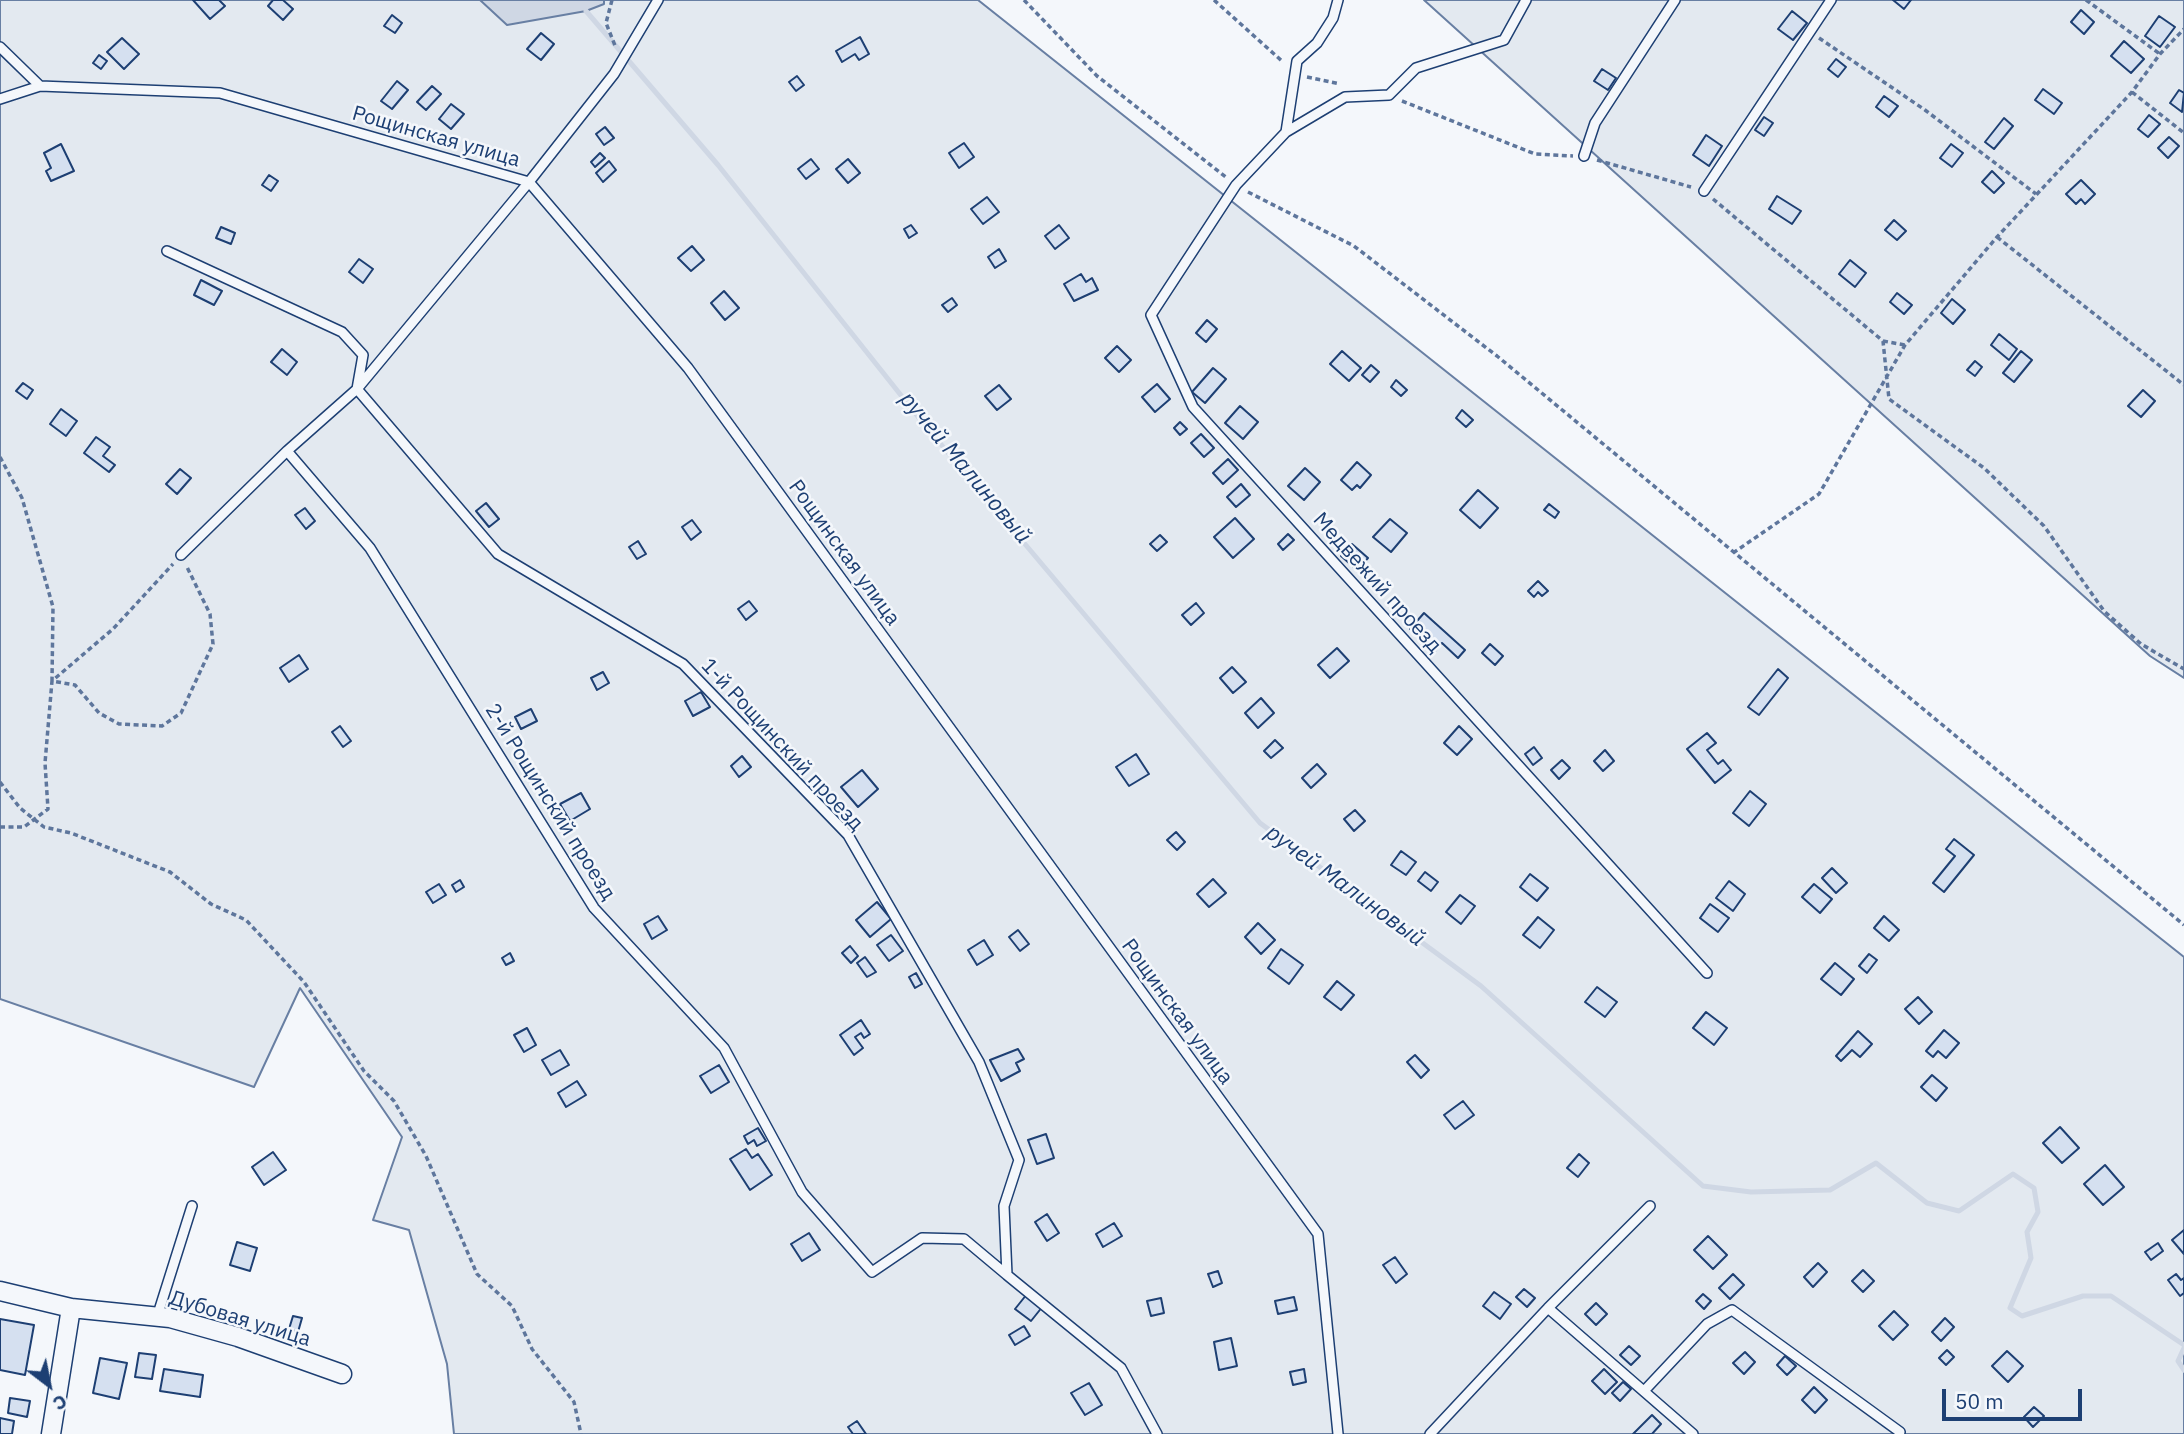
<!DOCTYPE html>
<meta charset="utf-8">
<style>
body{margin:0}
#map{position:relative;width:2184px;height:1434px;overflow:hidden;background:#f4f7fb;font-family:"IBM Plex Sans",sans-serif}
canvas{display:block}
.north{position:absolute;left:14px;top:1350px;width:70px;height:70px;-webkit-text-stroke:5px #f4f7fb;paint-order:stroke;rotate:148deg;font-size:19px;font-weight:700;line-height:28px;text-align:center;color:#1d3f73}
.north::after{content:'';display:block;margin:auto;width:24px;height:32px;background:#1d3f73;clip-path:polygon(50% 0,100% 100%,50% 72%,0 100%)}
.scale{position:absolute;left:1942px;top:1389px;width:140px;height:32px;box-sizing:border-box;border:4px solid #1d3f73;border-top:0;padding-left:9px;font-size:21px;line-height:24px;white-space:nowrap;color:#1d3f73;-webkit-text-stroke:5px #f4f7fb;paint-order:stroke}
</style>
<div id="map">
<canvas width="2184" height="1434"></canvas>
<div class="north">С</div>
<div class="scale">50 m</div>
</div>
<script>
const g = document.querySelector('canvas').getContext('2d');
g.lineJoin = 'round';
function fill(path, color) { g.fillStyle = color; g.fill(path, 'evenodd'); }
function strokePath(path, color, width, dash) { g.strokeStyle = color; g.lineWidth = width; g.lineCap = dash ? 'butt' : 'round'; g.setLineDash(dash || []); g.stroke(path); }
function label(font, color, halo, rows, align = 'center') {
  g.font = font + ' "IBM Plex Sans",sans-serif'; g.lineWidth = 5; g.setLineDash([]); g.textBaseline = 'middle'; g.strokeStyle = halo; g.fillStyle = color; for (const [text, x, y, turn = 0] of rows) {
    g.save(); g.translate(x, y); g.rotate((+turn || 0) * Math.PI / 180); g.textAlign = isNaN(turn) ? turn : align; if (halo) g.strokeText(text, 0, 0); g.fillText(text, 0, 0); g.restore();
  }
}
const green = new Path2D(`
 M 0,0 L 978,0 L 2184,957 L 2184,1434 L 454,1434 L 447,1364 L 409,1230 L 373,1220 L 402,1137 L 300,988 L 254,1087 L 0,999 Z
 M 1424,0 L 2184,0 L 2184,678 L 2150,656 Z`);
fill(green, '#e3e9f0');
strokePath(green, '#687fa3', 2);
const water = new Path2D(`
 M 480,0 L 604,0 L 604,4 L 586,11 L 507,25 Z`);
fill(water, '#cfd7e4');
strokePath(water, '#687fa3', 2);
strokePath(new Path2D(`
 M 586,11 L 718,165 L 923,423 L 1260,823 L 1481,986 L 1703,1186 L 1751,1192 L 1830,1190 L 1876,1163 L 1927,1203 L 1959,1211 L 2013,1174 L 2034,1188 L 2038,1212 L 2027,1232 L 2031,1258 L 2010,1308 L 2022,1316 L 2083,1296 L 2111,1296 L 2184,1345
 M 2184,1348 L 2178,1361 L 2184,1370`), '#cfd7e4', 5);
const building = new Path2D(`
 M 193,0 L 219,0 L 225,6 L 210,19 Z
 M 273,0 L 283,0 L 293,9 L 283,20 L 268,6 Z
 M 1893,0 L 1911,0 L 1904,9 Z
 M 2081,10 L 2094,22 L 2084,34 L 2071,22 Z
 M 1792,11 L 1807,23 L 1793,40 L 1778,29 Z
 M 392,15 L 402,23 L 395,33 L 384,26 Z
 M 2159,16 L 2175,27 L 2160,47 L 2145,36 Z
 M 541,33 L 554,44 L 541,60 L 527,49 Z
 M 860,37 L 869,54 L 859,60 L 855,54 L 842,62 L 836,51 Z
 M 122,38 L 139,54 L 124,69 L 107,52 Z
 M 2124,41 L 2144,59 L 2131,73 L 2111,56 Z
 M 99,55 L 107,61 L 101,69 L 93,63 Z
 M 1836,59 L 1846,67 L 1838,77 L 1828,69 Z
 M 1602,69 L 1616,78 L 1608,90 L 1594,81 Z
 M 797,76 L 804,85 L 796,91 L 789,82 Z
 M 397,81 L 408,90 L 392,109 L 381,101 Z
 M 432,86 L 441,94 L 426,110 L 417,102 Z
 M 2043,89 L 2062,103 L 2054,114 L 2035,100 Z
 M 2179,90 L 2184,93 L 2182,112 L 2170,103 Z
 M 1884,96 L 1898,106 L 1889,117 L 1876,107 Z
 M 451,104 L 464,114 L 451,129 L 439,119 Z
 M 2149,115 L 2160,124 L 2148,137 L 2138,129 Z
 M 1764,117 L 1773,123 L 1764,136 L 1755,130 Z
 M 2004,118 L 2013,126 L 1994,149 L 1985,142 Z
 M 605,127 L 614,138 L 604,145 L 596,134 Z
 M 1706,135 L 1722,146 L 1709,166 L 1693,155 Z
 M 2169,137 L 2179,146 L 2168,158 L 2158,148 Z
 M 964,143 L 974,157 L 959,168 L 949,153 Z
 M 61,144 L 74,171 L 51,181 L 46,171 L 51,168 L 44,153 Z
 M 1951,144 L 1963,153 L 1952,167 L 1940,158 Z
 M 600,153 L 605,158 L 595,167 L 591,162 Z
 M 811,159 L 819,169 L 806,179 L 798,169 Z
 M 848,159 L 860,173 L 848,183 L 836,169 Z
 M 609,161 L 616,170 L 603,182 L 596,173 Z
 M 1992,171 L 2004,183 L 1994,193 L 1982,182 Z
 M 269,175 L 278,181 L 271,191 L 262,185 Z
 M 2081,180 L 2095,194 L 2085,204 L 2081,199 L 2076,204 L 2066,194 Z
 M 1777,196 L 1801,211 L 1792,224 L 1769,209 Z
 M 987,197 L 999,212 L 983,224 L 971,209 Z
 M 1894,220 L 1906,231 L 1897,240 L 1885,230 Z
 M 911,225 L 917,233 L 909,238 L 904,229 Z
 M 1059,225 L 1069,238 L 1055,249 L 1045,236 Z
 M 221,227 L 235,233 L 231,244 L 216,238 Z
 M 692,246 L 704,260 L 691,271 L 678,258 Z
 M 999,249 L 1006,261 L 995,268 L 988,257 Z
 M 359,259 L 373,269 L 363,283 L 349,272 Z
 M 1850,260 L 1866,273 L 1855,287 L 1839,274 Z
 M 1081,274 L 1086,282 L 1092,278 L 1098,290 L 1074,301 L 1064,284 Z
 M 201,280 L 222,291 L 214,305 L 194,295 Z
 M 724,291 L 739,308 L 725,320 L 711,303 Z
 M 1897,293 L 1912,305 L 1904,314 L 1890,302 Z
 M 952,298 L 957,305 L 948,312 L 942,305 Z
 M 1952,299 L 1965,310 L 1953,324 L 1941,313 Z
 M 1207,320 L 1217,329 L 1206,342 L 1196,333 Z
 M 1999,334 L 2017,349 L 2009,360 L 1991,345 Z
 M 1117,346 L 1131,360 L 1119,372 L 1105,358 Z
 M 282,349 L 297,362 L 287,375 L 271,362 Z
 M 1342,351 L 1361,368 L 1349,381 L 1330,364 Z
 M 2021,351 L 2032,360 L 2014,382 L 2003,373 Z
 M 1975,361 L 1982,367 L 1975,376 L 1967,370 Z
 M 1371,365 L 1379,372 L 1370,382 L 1362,375 Z
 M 1213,368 L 1226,379 L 1205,403 L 1192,392 Z
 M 1396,380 L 1407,390 L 1401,396 L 1391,387 Z
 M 23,383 L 33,390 L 27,399 L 16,391 Z
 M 1157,384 L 1170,399 L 1155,412 L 1142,397 Z
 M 999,385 L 1011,399 L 997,410 L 985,396 Z
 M 2143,390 L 2155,401 L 2141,417 L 2128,406 Z
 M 1240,406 L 1258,422 L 1243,439 L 1225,423 Z
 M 61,409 L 77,421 L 66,436 L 50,424 Z
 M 1462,410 L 1473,420 L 1466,427 L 1456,418 Z
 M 1180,422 L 1187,429 L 1180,435 L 1174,428 Z
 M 1201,434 L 1214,448 L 1204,457 L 1191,443 Z
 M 96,437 L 110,447 L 103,456 L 115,465 L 109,472 L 84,453 Z
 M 1228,459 L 1238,470 L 1223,484 L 1213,473 Z
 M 1357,462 L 1371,475 L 1360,488 L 1357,485 L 1352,490 L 1341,480 Z
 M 1305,468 L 1320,482 L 1304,500 L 1288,486 Z
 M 180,469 L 191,478 L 177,494 L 166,484 Z
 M 1241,484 L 1250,495 L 1236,507 L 1227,497 Z
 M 1478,490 L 1498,508 L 1480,528 L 1460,510 Z
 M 486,503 L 499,519 L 489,527 L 476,511 Z
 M 1549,504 L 1559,512 L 1555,518 L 1544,510 Z
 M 305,508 L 315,521 L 306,529 L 295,515 Z
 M 1235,518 L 1254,539 L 1233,558 L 1214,537 Z
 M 1390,519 L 1407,533 L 1391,552 L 1373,537 Z
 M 692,520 L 701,532 L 691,540 L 682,527 Z
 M 1288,534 L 1294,540 L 1283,550 L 1278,544 Z
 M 1160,535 L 1167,542 L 1157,551 L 1150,544 Z
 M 638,541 L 646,554 L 637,559 L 629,547 Z
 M 1352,544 L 1368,558 L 1357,570 L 1341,556 Z
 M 1538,581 L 1548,591 L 1542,596 L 1538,592 L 1534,597 L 1528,591 Z
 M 749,601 L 757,611 L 746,620 L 738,609 Z
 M 1196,603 L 1204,613 L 1191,625 L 1182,615 Z
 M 1424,613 L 1465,650 L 1458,658 L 1442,643 L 1435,651 L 1410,629 Z
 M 1490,644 L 1503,656 L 1495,665 L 1482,653 Z
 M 1337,648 L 1349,661 L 1330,678 L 1318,665 Z
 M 299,655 L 308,669 L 289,682 L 280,668 Z
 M 1232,667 L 1246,682 L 1233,693 L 1220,678 Z
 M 1778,669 L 1788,678 L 1759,715 L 1748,707 Z
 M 603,672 L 609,683 L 597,690 L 591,678 Z
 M 701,692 L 710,707 L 693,716 L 685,701 Z
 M 1261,698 L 1274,713 L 1258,728 L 1245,713 Z
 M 531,709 L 537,721 L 521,729 L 515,717 Z
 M 340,726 L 351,741 L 343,747 L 332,732 Z
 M 1459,726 L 1472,739 L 1457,755 L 1444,743 Z
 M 1707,733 L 1716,743 L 1707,750 L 1718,764 L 1723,760 L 1731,770 L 1715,783 L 1687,749 Z
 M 1275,740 L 1283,748 L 1271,758 L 1264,751 Z
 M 1534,747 L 1542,758 L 1533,765 L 1525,754 Z
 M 1605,750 L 1614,761 L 1603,771 L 1594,761 Z
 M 1136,754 L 1149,774 L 1129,786 L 1116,767 Z
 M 742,756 L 751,767 L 739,777 L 731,766 Z
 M 1562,760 L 1570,768 L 1559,779 L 1551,770 Z
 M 1317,764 L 1326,774 L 1311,788 L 1302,778 Z
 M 862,770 L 878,789 L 858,807 L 841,787 Z
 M 1750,791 L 1766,804 L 1749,826 L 1733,813 Z
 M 581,793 L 590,809 L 570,821 L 560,804 Z
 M 1355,810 L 1365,821 L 1354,831 L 1344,819 Z
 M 1176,832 L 1185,842 L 1177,850 L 1167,840 Z
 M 1954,839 L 1974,855 L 1944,892 L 1933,883 L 1955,856 L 1946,849 Z
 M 1401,851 L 1416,862 L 1406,875 L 1391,865 Z
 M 1832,868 L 1847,883 L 1836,893 L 1822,878 Z
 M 1425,872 L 1438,882 L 1431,891 L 1418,881 Z
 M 1530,874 L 1548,888 L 1537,901 L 1520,887 Z
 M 1213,879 L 1226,893 L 1209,907 L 1197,894 Z
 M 460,880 L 464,887 L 456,892 L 452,885 Z
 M 1729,881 L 1745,894 L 1733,911 L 1716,898 Z
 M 439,884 L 446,895 L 433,903 L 426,892 Z
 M 1814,884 L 1832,899 L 1820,913 L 1802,897 Z
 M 1460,895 L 1475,906 L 1461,924 L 1446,912 Z
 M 877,902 L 891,919 L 870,937 L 856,920 Z
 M 1710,904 L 1729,918 L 1718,932 L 1700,918 Z
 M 658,916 L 667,930 L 652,939 L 644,924 Z
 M 1884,916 L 1899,930 L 1889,941 L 1874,928 Z
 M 1538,917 L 1554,930 L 1540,948 L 1523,935 Z
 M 1258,923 L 1275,940 L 1261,954 L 1245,937 Z
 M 1018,930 L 1029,944 L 1020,951 L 1009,937 Z
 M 891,935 L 903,951 L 889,961 L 877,945 Z
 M 984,940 L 993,955 L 977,965 L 968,950 Z
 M 850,946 L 858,956 L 851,963 L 842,953 Z
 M 1281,949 L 1303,965 L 1289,984 L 1268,968 Z
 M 510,953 L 514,961 L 506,965 L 502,958 Z
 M 1869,954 L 1877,960 L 1867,973 L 1859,966 Z
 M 865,957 L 876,972 L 867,977 L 857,963 Z
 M 1835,963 L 1854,979 L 1841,995 L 1821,979 Z
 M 916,973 L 922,984 L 915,988 L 909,977 Z
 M 1337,981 L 1354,995 L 1341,1010 L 1324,997 Z
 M 1597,987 L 1617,1002 L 1605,1017 L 1585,1002 Z
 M 1918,997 L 1932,1012 L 1919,1024 L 1905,1009 Z
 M 1706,1012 L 1727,1028 L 1714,1045 L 1693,1028 Z
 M 861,1020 L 870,1034 L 864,1038 L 861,1033 L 855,1037 L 863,1048 L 854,1055 L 840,1035 Z
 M 527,1028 L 536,1045 L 524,1052 L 514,1035 Z
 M 1944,1030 L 1959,1043 L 1946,1058 L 1938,1051 L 1933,1057 L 1926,1051 Z
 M 1858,1031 L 1872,1044 L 1860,1057 L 1852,1050 L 1841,1061 L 1836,1056 Z
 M 1018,1049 L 1024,1059 L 1016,1063 L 1020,1071 L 1001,1081 L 990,1060 Z
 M 560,1050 L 569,1065 L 551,1075 L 542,1060 Z
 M 1415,1055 L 1429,1070 L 1421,1078 L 1407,1062 Z
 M 719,1065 L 729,1082 L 711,1093 L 700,1076 Z
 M 1932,1075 L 1947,1088 L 1936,1101 L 1921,1087 Z
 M 577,1081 L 586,1095 L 566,1107 L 558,1093 Z
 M 1463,1101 L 1474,1115 L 1455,1129 L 1444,1115 Z
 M 2060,1127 L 2079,1148 L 2062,1163 L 2043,1143 Z
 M 758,1128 L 766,1141 L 757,1146 L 754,1140 L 748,1144 L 744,1136 Z
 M 1046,1134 L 1054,1158 L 1037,1164 L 1028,1140 Z
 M 746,1149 L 752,1158 L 758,1154 L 772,1175 L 750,1190 L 730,1159 Z
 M 273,1152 L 286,1170 L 264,1185 L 252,1167 Z
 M 1579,1154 L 1589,1163 L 1578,1177 L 1567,1168 Z
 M 2105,1165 L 2124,1187 L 2103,1205 L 2084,1184 Z
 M 1047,1214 L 1059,1233 L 1047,1241 L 1035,1222 Z
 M 1114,1223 L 1122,1236 L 1103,1247 L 1096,1234 Z
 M 2184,1230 L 2184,1254 L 2172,1240 Z
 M 809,1233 L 820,1250 L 802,1261 L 791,1244 Z
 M 1708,1236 L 1727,1255 L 1713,1269 L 1694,1250 Z
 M 237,1242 L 257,1248 L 250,1271 L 230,1265 Z
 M 2158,1243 L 2163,1251 L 2151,1260 L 2145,1252 Z
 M 1395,1257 L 1407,1274 L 1396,1283 L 1383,1265 Z
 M 1818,1263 L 1827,1272 L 1813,1287 L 1804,1277 Z
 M 1863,1270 L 1874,1281 L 1863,1292 L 1852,1281 Z
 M 1218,1271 L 1222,1283 L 1213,1287 L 1208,1274 Z
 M 1733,1274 L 1744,1285 L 1730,1299 L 1719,1288 Z
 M 2176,1274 L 2181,1280 L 2184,1278 L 2184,1293 L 2180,1296 L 2168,1280 Z
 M 1524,1289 L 1535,1298 L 1527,1307 L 1516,1297 Z
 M 1494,1292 L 1511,1304 L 1500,1319 L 1483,1306 Z
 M 1027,1294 L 1043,1306 L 1031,1321 L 1015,1309 Z
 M 1703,1294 L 1711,1301 L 1704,1309 L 1696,1301 Z
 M 1294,1297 L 1297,1310 L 1278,1314 L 1275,1301 Z
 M 1161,1298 L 1164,1313 L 1151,1316 L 1147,1301 Z
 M 1596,1303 L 1607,1314 L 1596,1325 L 1585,1314 Z
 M 1894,1311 L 1908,1325 L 1893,1340 L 1879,1326 Z
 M 293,1316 L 302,1318 L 298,1332 L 289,1329 Z
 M 1945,1318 L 1954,1327 L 1941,1341 L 1932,1332 Z
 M 0,1319 L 34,1325 L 25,1375 L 0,1370 Z
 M 1024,1326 L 1030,1336 L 1015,1345 L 1009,1335 Z
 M 1231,1338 L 1237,1366 L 1219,1370 L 1214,1342 Z
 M 1629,1346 L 1640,1356 L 1631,1365 L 1620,1355 Z
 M 1947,1350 L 1954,1357 L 1946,1365 L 1939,1358 Z
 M 2007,1351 L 2023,1366 L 2008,1382 L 1992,1366 Z
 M 1745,1352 L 1755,1362 L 1744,1374 L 1733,1363 Z
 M 139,1353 L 156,1355 L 152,1379 L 135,1377 Z
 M 1785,1356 L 1796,1366 L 1787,1375 L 1777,1365 Z
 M 100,1358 L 127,1363 L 119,1399 L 93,1393 Z
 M 164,1369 L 203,1375 L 200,1397 L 160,1391 Z
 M 1304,1369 L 1306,1382 L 1293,1385 L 1290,1372 Z
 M 1604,1369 L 1617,1382 L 1605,1394 L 1592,1381 Z
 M 1623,1382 L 1631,1389 L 1620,1401 L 1612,1393 Z
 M 1089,1383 L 1102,1405 L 1085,1415 L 1071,1393 Z
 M 1814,1387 L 1827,1400 L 1815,1413 L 1802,1400 Z
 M 10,1398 L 30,1401 L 27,1417 L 8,1413 Z
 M 2034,1407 L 2044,1416 L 2033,1427 L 2024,1417 Z
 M 1652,1415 L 1661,1424 L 1652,1434 L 1633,1434 Z
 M 0,1418 L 14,1421 L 12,1434 L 0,1434 Z
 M 857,1421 L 866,1434 L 853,1434 L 848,1427 Z`);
fill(building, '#d5e0f0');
strokePath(building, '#1d3f73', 2);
const service = new Path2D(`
 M 1338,0 L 1333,18 L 1317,43 L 1297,61 L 1286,132 L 1236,185 L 1151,315 L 1193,407 L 1707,973
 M 0,47 L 40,86
 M 0,99 L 40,86 L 220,93 L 529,182 L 688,368 L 1318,1234 L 1338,1434
 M 1286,132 L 1345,97 L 1389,95 L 1416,68 L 1504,40 L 1526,0
 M 1584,156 L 1595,123 L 1675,0
 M 1704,191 L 1831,0
 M 167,251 L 342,332 L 363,355 L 357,389 L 498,554 L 683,664 L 848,835 L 979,1062 L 1019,1160 L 1004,1206 L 1007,1275 L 1121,1368 L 1157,1434
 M 287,451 L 370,548 L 594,908 L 724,1048 L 802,1192 L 872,1272 L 922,1238 L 964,1239 L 1007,1275
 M 181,555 L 287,451 L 357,389 L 529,182 L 614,74 L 658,0
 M 1548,1308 L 1650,1206
 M 157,1317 L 192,1206
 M 1644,1391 L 1707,1324 L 1732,1310 L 1900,1432
 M 1430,1434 L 1548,1308 L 1693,1434`);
const minor = new Path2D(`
 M 0,1291 L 71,1308 L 170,1318 L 238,1337 L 342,1374
 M 51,1434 L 71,1308`);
strokePath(service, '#1d3f73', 12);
strokePath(minor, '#1d3f73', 21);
strokePath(new Path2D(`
 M 612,0 L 606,23 L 616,48
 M 1024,0 L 1097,76 L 1227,178
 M 1214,0 L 1283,62
 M 2086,0 L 2160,54
 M 1819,38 L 1925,110 L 2036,194
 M 1307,77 L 1340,84
 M 2132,92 L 2184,133
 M 1402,101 L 1535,154 L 1573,156
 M 1597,160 L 1691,187
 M 1248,192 L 1354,246 L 1497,356 L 2184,925
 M 1713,199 L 1883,341 L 1889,399 L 1984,468 L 2044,526 L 2104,611 L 2141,644 L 2184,669
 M 1997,237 L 2184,385
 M 1883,341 L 1905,345
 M 0,457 L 22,498 L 53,607 L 52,681 L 75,685 L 99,713 L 119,724 L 162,726 L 181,713 L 213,644 L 210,614 L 187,567
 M 1733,553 L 1819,494 L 1905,345 L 1997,237 L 2132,92 L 2160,54 L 2184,29
 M 0,782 L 20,808 L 44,827 L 71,833 L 170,872 L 211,904 L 246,920 L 304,982 L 364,1071 L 394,1101 L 426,1156 L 477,1274 L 512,1306 L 532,1349 L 574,1402 L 581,1434
 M 0,827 L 24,827 L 48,809 L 45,763 L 52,681 L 113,629 L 173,564`), '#5e769c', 3.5, [5, 3.5]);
strokePath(service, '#f4f7fb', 9);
strokePath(minor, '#f4f7fb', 18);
label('21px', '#1d3f73', '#f4f7fb', [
 ["Рощинская улица",436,137,16],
 ["Рощинская улица",844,553,54],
 ["Медвежий проезд",1377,583,48],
 ["1-й Рощинский проезд",782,745,47],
 ["2-й Рощинский проезд",550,802,58],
 ["Рощинская улица",1177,1012,54],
 ["Дубовая улица",240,1319,17]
]);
label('italic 23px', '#1d3f73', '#f4f7fb', [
 ["ручей Малиновый",965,468,50],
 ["ручей Малиновый",1345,886,36]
]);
</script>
